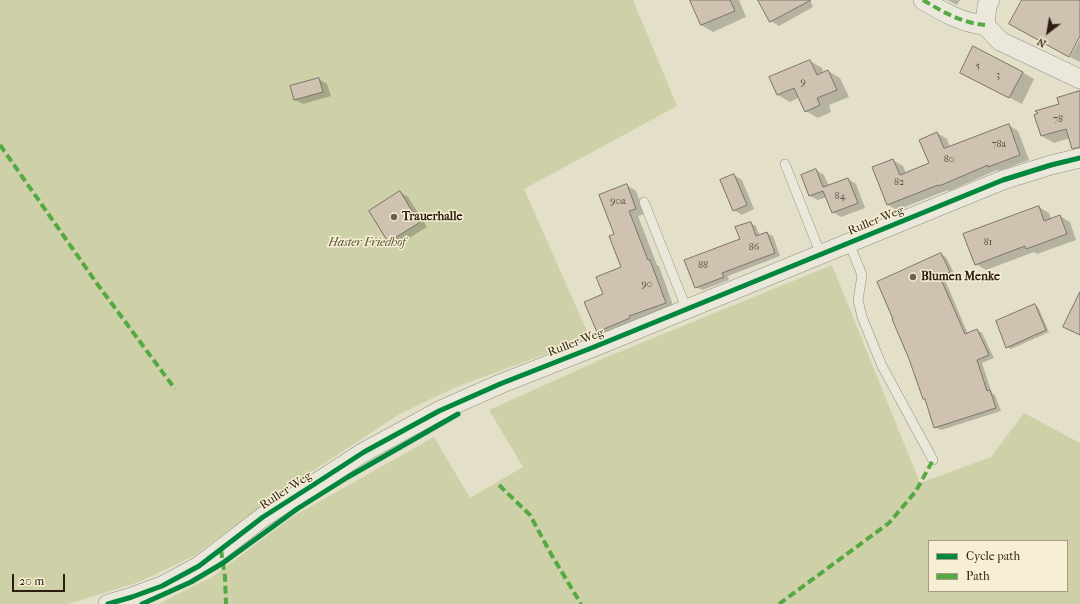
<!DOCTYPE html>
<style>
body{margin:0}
#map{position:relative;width:1080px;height:604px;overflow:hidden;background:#e4dfc8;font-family:"IM FELL French Canon",serif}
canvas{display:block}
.legend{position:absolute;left:928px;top:540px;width:140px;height:52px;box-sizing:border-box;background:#f6efd3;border:1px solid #a69b86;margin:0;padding:5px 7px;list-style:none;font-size:12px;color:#2d1c12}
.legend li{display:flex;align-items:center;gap:8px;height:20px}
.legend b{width:20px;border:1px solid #a69b86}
.north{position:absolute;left:1028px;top:12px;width:40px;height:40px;-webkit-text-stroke:3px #f6efd3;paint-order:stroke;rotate:211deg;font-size:11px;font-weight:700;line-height:16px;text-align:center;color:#2d1c12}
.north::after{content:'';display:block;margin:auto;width:14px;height:18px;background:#2d1c12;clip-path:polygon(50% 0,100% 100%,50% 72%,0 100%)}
.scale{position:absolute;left:12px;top:574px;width:53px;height:18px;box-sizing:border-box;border:2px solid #2d1c12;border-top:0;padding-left:5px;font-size:12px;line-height:14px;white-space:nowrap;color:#2d1c12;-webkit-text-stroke:3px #f6efd3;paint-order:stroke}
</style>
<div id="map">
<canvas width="1080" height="604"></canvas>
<ul class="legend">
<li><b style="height:5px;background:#00873e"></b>Cycle path</li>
<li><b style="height:5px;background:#54a942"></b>Path</li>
</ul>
<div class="north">N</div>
<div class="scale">20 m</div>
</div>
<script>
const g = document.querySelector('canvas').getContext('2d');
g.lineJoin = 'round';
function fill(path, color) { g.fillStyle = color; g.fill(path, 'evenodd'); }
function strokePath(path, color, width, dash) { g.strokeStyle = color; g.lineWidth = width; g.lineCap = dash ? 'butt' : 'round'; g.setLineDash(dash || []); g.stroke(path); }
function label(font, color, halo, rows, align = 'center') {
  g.font = font + ' "IM FELL French Canon",serif'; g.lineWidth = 3; g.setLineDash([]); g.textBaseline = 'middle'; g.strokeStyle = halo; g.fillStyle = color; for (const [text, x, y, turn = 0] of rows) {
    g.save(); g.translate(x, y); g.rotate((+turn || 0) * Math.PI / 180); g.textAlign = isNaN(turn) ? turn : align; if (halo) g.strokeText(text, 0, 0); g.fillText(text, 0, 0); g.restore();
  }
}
fill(new Path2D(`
 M 0,0 L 633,0 L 677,106 L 524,189 L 590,338 L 456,387 L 398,415 L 273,497 L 194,556 L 139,582 L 68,604 L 0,604 Z
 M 832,265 L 920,483 L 991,457 L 1024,413 L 1080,443 L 1080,604 L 158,604 L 212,577 L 292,517 L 434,437 L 470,498 L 523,467 L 489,410 L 602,359 ZM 929,541 L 1067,541 L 1067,591 L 929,591 Z`), '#ced0a8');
fill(new Path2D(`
 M 691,0 L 739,0 L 746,17 L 713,32 L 701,25 Z
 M 759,0 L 810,0 L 813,7 L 779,26 L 771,21 Z
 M 947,0 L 960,0 L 957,5 Z
 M 1080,39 L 1080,62 L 1070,57 Z
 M 810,61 L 822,68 L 824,73 L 828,71 L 840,78 L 849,97 L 829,105 L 831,112 L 818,118 L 806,111 L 800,97 L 790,102 L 778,95 L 771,78 Z
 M 1022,72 L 1034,79 L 1022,104 L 961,73 Z
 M 319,79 L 327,84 L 331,96 L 303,104 L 295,100 L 292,87 Z
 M 1080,92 L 1080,143 L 1070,138 L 1054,143 L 1042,136 L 1060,105 Z
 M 1009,125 L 1018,131 L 1029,160 L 999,171 L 997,170 L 949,191 L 948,190 L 897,210 L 888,205 L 893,160 L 903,166 L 906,173 L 931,164 L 937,133 L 947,139 L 950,147 Z
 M 816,170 L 824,175 L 829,186 L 848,179 L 856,184 L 865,208 L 841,217 L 833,212 L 827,197 L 818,200 L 810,196 L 802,176 Z
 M 734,175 L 742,180 L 754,209 L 742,215 L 734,210 Z
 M 627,185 L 636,191 L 645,214 L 638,216 L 657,265 L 659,266 L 674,308 L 607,337 L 598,331 L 604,295 L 622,267 L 615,235 Z
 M 400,192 L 408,197 L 427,227 L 396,246 L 388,241 Z
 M 1039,207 L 1049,213 L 1051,219 L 1060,216 L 1070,222 L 1076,240 L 1037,254 L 1034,252 L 986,270 L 976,264 Z
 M 751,223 L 756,226 L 760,236 L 767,233 L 773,236 L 780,256 L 728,276 L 729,280 L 702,290 L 696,287 L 741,240 Z
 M 941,254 L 946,257 L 955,275 L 945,280 L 968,334 L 977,330 L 982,333 L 994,358 L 982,363 L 992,393 L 995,395 L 1001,411 L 941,430 L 935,427 L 927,400 L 924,399 Z
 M 1035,305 L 1038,307 L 1049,332 L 1011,349 L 1007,347 Z`), '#0003');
const building = new Path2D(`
 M 690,0 L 730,0 L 735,11 L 701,25 Z
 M 758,0 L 811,0 L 770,22 Z
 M 1022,0 L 1080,0 L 1080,36 L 1069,57 L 1009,24 Z
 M 973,46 L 1023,72 L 1009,98 L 960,73 Z
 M 810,60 L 817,75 L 828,70 L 837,90 L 817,98 L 820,105 L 805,112 L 794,88 L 777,95 L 769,77 Z
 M 319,78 L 323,92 L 294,100 L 290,86 Z
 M 1080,91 L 1080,147 L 1072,149 L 1066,129 L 1041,136 L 1034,115 L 1038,113 L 1035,111 L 1059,104 L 1057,98 Z
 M 1009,124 L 1020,155 L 988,167 L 988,165 L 939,186 L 938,185 L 887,205 L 872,167 L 893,159 L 900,175 L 929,163 L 919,140 L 937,132 L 944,148 Z
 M 816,169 L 823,187 L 848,178 L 858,203 L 832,213 L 823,191 L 809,196 L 801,175 Z
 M 734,174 L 747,205 L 733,211 L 720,180 Z
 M 627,184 L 636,209 L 629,211 L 648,260 L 650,260 L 666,303 L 629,316 L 630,318 L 597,332 L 584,302 L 603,294 L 596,277 L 621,267 L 609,236 L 614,234 L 599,195 Z
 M 400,191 L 419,223 L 388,242 L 369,211 Z
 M 1039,206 L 1044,221 L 1060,215 L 1067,234 L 1026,249 L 1025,246 L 975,265 L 963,234 Z
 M 751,222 L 756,236 L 767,232 L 775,253 L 722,273 L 724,277 L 695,288 L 684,260 L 740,239 L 735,227 Z
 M 941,253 L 950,272 L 940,277 L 965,334 L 977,329 L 989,355 L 977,360 L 987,391 L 990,390 L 996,408 L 934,428 L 925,399 L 923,399 L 909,359 L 892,319 L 893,319 L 877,282 Z
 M 1080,292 L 1080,335 L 1063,327 Z
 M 1035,304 L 1046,330 L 1006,348 L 996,321 Z`);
fill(building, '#cfc2b0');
strokePath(building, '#7a7569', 1);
const lane = new Path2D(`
 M 785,164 L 821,255
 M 644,202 L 687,310
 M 849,243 L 862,275 L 858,300 L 862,317 L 882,366 L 933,460`);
const street = new Path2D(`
 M 923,0 C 943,12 962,23 985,25 L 1000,41 L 1080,79
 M 985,25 L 987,6 L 990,0
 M 108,604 L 132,597 L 162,586 L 199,566 L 263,517 L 310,487 L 364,452 L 439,411 L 500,384 L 594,347 L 1003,180 L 1051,165 L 1080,158`);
strokePath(lane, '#948f81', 10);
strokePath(street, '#948f81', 20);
strokePath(lane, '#eae7db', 9);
strokePath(street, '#eae7db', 19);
strokePath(new Path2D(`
 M 923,0 C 943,12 962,23 985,25
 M 0,145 L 98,285 L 175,389
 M 499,485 L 530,515 L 551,554 L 581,604
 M 221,550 L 225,577 L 226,604
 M 779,604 L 889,523 L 916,491 L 933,460`), '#54a942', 4, [8, 4]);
strokePath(new Path2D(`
 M 108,604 L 132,597 L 162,586 L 199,566 L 263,517 L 310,487 L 364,452 L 439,411 L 500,384 L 594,347 L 1003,180 L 1051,165 L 1080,158
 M 142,604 L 191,582 L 223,563 L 297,509 L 348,477 L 458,414`), '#00873e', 5);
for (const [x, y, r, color] of [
 [394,217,4,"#6d6052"],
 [913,277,4,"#6d6052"]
]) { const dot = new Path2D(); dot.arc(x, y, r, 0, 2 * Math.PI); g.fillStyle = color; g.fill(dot); strokePath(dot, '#f6efd3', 1.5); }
label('10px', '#56463a', null, [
 ["5",978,67],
 ["3",998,76],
 ["9",803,83],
 ["78",1058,120],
 ["78a",999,145],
 ["80",949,160],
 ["82",899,183],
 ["84",840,197],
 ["90a",618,202],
 ["81",988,243],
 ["86",754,248],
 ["88",703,266],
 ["90",647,285]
]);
label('bold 12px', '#2d1c12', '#f6efd3', [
 ["Trauerhalle",402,217],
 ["Blumen Menke",921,277]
], 'left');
label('12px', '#2d1c12', '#f6efd3', [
 ["Ruller Weg",876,221,-22],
 ["Ruller Weg",576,343,-21],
 ["Ruller Weg",286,491,-33]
]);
label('italic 12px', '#584e37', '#f6efd3', [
 ["Haster Friedhof",367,243]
]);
</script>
